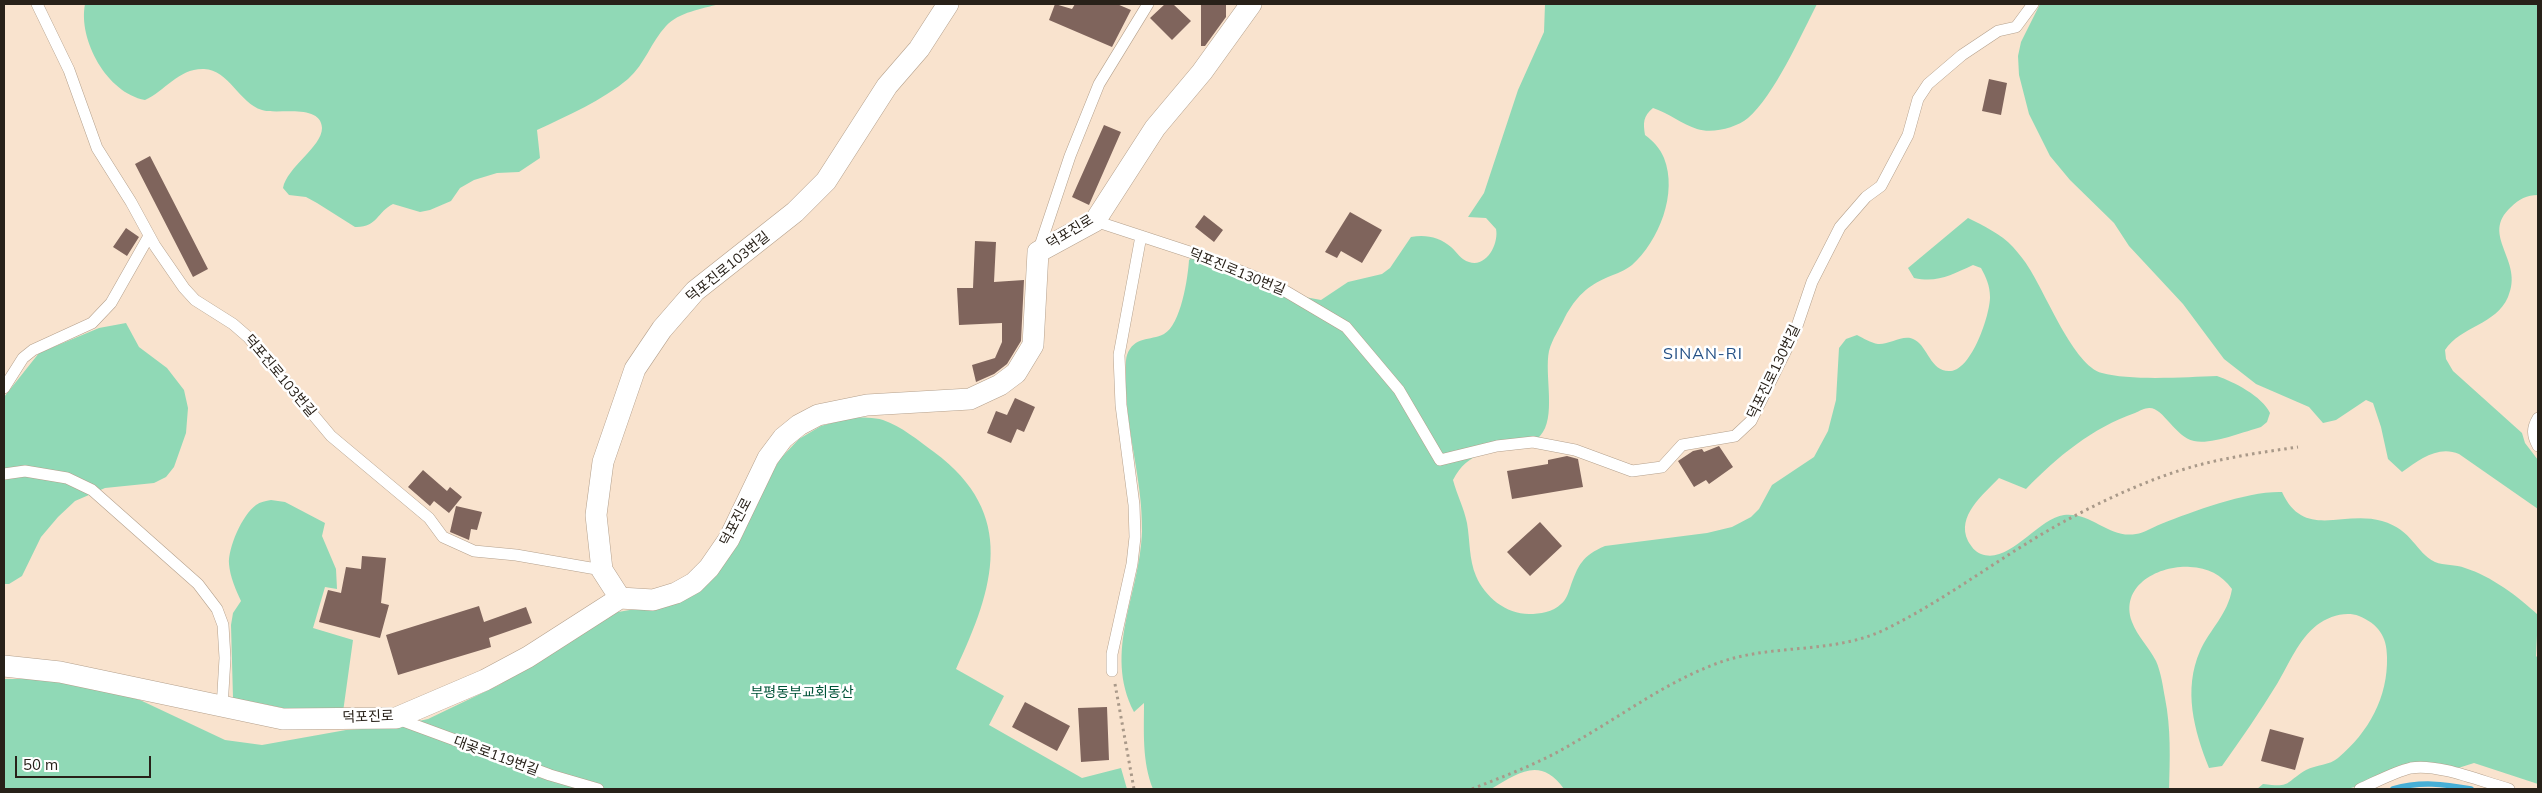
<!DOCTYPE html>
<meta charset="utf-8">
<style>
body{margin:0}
#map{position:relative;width:2542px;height:793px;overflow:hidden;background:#f9e3ce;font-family:Mulish,sans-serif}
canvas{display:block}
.frame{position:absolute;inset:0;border:5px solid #282119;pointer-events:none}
.scale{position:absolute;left:15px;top:756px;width:136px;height:22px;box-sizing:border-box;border:2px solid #282119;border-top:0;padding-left:6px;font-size:15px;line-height:18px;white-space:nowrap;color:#282119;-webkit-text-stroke:4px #fff;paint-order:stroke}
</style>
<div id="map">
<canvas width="2542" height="793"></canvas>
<div class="frame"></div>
<div class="scale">50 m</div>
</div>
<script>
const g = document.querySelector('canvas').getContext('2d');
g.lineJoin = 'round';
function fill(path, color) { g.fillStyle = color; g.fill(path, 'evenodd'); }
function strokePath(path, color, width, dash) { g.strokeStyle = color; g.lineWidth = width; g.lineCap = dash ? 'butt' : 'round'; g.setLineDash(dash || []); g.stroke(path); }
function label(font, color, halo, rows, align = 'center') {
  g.font = font + ' Mulish,"Noto Sans KR",sans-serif'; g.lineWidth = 5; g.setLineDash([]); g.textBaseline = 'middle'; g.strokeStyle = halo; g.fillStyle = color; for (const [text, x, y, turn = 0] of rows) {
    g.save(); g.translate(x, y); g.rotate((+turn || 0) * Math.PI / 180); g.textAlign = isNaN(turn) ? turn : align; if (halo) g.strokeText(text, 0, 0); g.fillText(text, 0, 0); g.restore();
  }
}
fill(new Path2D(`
 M 85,4 L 719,4 C 702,9 679,12 666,26 C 651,42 645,64 628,79 C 603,100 567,116 537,130 L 540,158 L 519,172 L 497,173 L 474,180 L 460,188 L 451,201 L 430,210 L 420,212 L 393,204 C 377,212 377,228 355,227 L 317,203 L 306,197 L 289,195 L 283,188 C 287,167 322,147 322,128 C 321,103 277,115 262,110 C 239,103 229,70 204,69 C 179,68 165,91 145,100 C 107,93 78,40 85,4 Z
 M 1545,4 L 1817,4 C 1801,35 1774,96 1748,118 C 1736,128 1712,134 1697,129 C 1681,124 1669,113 1653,108 C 1643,116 1643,123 1645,135 C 1653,141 1660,148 1664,158 C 1678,193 1659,241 1632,265 C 1626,270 1616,274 1608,277 C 1587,286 1576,297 1565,317 C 1560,328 1552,339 1549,351 C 1544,375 1557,418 1540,436 C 1534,443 1528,444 1519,445 C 1490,452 1468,451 1453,480 C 1457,495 1464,508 1467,523 C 1470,540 1469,560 1476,576 C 1485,597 1506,614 1529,614 C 1540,614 1553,612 1561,604 C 1566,600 1568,594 1570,588 C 1578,565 1582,556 1605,546 L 1707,533 L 1732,527 L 1751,517 L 1759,509 L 1772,485 L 1814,457 L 1828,431 L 1836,400 L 1839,348 L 1846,339 L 1857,335 C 1863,338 1871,343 1878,344 C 1890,345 1904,333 1915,340 C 1928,347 1931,373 1951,371 C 1972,369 1990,315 1990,297 C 1990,286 1986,277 1981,268 L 1973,265 C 1951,275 1938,283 1914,278 L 1908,268 L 1968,218 C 1984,226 2001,234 2013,247 C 2019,254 2025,261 2029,268 C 2046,294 2074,366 2102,373 C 2130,381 2187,377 2217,376 C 2234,382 2262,396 2270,413 L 2267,422 L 2261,427 C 2243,432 2211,445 2194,441 C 2175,437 2163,407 2149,408 C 2145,408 2139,411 2135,413 C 2092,428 2057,457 2026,489 L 1999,478 C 1983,495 1956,516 1968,541 C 1971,546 1975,552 1981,554 C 2009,565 2037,519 2064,515 C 2092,512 2109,539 2136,534 C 2144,533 2153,527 2161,524 C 2194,511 2247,491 2282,492 C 2304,540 2342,510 2382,521 C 2413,530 2415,552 2435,562 C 2444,566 2456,564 2465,568 C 2491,576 2519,597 2538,615 L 2536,656 L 2538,658 L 2538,784 L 2474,763 L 2455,769 L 2437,765 L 2347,789 L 2257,789 L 2263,784 C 2292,788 2284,783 2306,770 C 2316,765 2330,765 2338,758 C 2369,732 2388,697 2387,657 C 2387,636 2378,624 2359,616 C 2346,611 2329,616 2317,625 C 2298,640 2289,664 2277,684 C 2260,712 2241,739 2222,766 L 2209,768 C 2194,730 2183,690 2200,651 C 2210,629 2228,614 2232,589 C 2221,574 2208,568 2190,567 C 2160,565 2119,585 2132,622 C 2137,636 2149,647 2156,661 C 2161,672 2163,687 2165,698 C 2171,728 2170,759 2169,789 L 1564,789 C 1540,756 1519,773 1491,789 L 1153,789 C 1142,762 1144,732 1144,703 L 1134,712 C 1103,651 1140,595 1142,531 C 1143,480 1125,429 1126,378 C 1126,371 1125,361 1127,355 C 1134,336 1150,341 1164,334 C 1181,325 1188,277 1189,260 L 1198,253 L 1305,297 L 1321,300 L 1348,282 L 1382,274 L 1390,268 L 1411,237 C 1425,234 1440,237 1451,247 C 1457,252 1461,260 1469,262 C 1487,268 1499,243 1496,229 L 1486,218 L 1468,217 L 1484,193 L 1518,90 L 1544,32 Z
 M 2040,4 L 2538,4 L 2538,195 C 2527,195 2519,199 2511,207 C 2479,236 2525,260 2508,297 C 2496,325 2461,326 2445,350 L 2446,359 L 2453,371 L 2522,433 L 2525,443 L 2538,460 L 2538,509 L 2459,454 C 2438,445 2419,460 2402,472 L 2388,459 L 2381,427 L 2373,403 L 2366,400 L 2336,420 L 2323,423 L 2309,407 L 2256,384 L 2224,359 L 2183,304 L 2129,246 L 2114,223 L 2070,180 L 2050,156 L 2029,114 L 2019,75 L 2018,56 L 2021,42 Z
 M 126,323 L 139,347 L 167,368 L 184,390 L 188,408 L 186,433 L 174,467 L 166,477 L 154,483 L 105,488 L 75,501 L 58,517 L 41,537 L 22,576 L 9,584 L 4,584 L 4,397 L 39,353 L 99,328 Z
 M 852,417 C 862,418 874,417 883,420 C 901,426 919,441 934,452 C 1018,514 994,588 956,669 L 1004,696 L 989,725 L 1082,778 L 1121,768 L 1127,789 L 4,789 L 4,679 L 31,679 L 88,685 L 140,700 L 225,740 L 262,745 L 346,730 L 392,727 L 428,719 L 499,685 L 611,614 C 630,608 650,609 669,606 L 755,503 L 780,459 L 799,439 L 821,426 Z
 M 271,500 L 285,502 L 325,523 L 322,536 L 336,569 L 337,589 L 325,587 L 313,628 L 353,640 L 343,712 L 303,712 L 233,698 L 231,625 L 233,613 L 241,601 C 236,590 230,577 229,564 C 228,548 242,515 256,505 C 260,502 266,501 271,500 Z`), '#90d9b6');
strokePath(new Path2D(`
 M 2393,789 C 2420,781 2444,784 2471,789`), '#47afd6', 5.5);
fill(new Path2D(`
 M 1055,4 L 1072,9 L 1075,4 L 1117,4 L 1131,10 L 1112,47 L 1049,20 Z
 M 1165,4 L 1173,4 L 1191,21 L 1172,40 L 1150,18 Z
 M 1201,4 L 1226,4 L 1226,17 L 1205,46 L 1201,46 Z
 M 1989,79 L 2007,83 L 2001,115 L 1982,111 Z
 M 1104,125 L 1121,132 L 1089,205 L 1072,197 Z
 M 150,156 L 208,269 L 193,277 L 135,164 Z
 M 1350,212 L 1382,230 L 1362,263 L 1341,251 L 1337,258 L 1325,252 Z
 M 1204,215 L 1223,230 L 1214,242 L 1195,227 Z
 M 126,228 L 139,237 L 127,256 L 113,247 Z
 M 975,241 L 996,242 L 994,282 L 1024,280 L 1021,341 L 1007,364 L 994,374 L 976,382 L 972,365 L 995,358 L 1002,342 L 1002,323 L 959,325 L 957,288 L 973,288 Z
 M 1015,398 L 1035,407 L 1024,432 L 1017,429 L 1011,443 L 987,433 L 996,411 L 1007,415 Z
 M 1719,446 L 1733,467 L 1709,484 L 1706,480 L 1694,487 L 1678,461 L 1693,451 L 1702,449 L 1704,452 Z
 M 1567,456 L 1578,459 L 1583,487 L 1512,499 L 1507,471 L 1548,464 L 1548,460 Z
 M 423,470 L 447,491 L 450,487 L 462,497 L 449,513 L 434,501 L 430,506 L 408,487 Z
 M 456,506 L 482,512 L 477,530 L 471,529 L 469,540 L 450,532 Z
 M 1540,522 L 1562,546 L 1530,576 L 1507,552 Z
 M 362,556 L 386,558 L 381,603 L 389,605 L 380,638 L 319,622 L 328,590 L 341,593 L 346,567 L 361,569 Z
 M 479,606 L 484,622 L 526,607 L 532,623 L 489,638 L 491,647 L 398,675 L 386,635 Z
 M 1025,702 L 1070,726 L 1057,751 L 1012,727 Z
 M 1107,707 L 1109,760 L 1081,762 L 1078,708 Z
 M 2270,729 L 2304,738 L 2295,770 L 2261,761 Z`), '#7f645c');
const lane = new Path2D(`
 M 37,4 L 69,70 L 97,148 L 131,202 L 155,246 L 184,288 L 195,300 L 233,324 L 248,337 L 331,436 L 429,518 L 443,537 L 474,551 L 516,555 L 602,570
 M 1095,221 L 1211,259 L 1275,285 L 1346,327 L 1399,390 L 1440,460 L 1497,446 L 1533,442 L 1575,450 L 1632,471 L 1662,467 L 1682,445 L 1735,436 L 1751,421 L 1795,332 L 1812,282 L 1840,227 L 1866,197 L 1881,186 L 1908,135 L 1918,99 L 1928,84 L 1962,55 L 1998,31 L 2016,27 L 2033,4
 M 1038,252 L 1070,156 L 1099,84 L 1148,4
 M 4,388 L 23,358 L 33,350 L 92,323 L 111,303 L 149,236
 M 2538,418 C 2532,428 2532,435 2538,446
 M 4,474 L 25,471 L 67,478 L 92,490 L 198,584 L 217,609 L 223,625 L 225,658 L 222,708
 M 1112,671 L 1112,654 L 1132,564 L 1135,537 L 1134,505 L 1121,405 L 1119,355 L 1141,236
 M 398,719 L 550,775 L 598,789
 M 2360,789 C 2376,782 2394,772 2411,768 C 2437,763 2483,782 2509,789`);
const street = new Path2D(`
 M 620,598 L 602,570 L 596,515 L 603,462 L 635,369 L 662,329 L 695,291 L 795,212 L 826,181 L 887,86 L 919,49 L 948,4
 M 4,666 L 60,672 L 283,719 L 396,718 L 485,680 L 528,657 L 620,598 L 653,600 L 676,593 L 694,583 L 709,568 L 729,539 L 768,458 L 783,438 L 799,425 L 818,415 L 867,405 L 970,399 L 1000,385 L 1016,373 L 1033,345 L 1038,252 L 1095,221 L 1155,128 L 1202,72 L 1251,4`);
strokePath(lane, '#b4a08c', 12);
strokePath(street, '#b4a08c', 22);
strokePath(new Path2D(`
 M 1115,684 L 1134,789
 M 1472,789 C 1507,775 1543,762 1575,742 C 1623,715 1666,682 1718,663 C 1772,643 1833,655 1886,629 C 1949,598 2004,554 2065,521 C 2106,499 2151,478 2195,466 C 2228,457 2264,452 2298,447`), '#a99989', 3, [2.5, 4]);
strokePath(lane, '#fff', 11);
strokePath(street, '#fff', 21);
label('14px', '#282119', '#fff', [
 ["덕포진로",1070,232,-31],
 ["덕포진로103번길",728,267,-39],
 ["덕포진로130번길",1237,272,22],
 ["덕포진로130번길",1774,372,-64],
 ["덕포진로103번길",280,376,50],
 ["덕포진로",736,522,-62],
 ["덕포진로",368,717,-2],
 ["대곶로119번길",496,756,20]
]);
label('14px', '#005338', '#fff', [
 ["부평동부교회동산",802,693]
]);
g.letterSpacing = '1px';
label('16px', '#245085', '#fff', [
 ["SINAN-RI",1703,354]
]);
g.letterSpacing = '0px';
</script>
